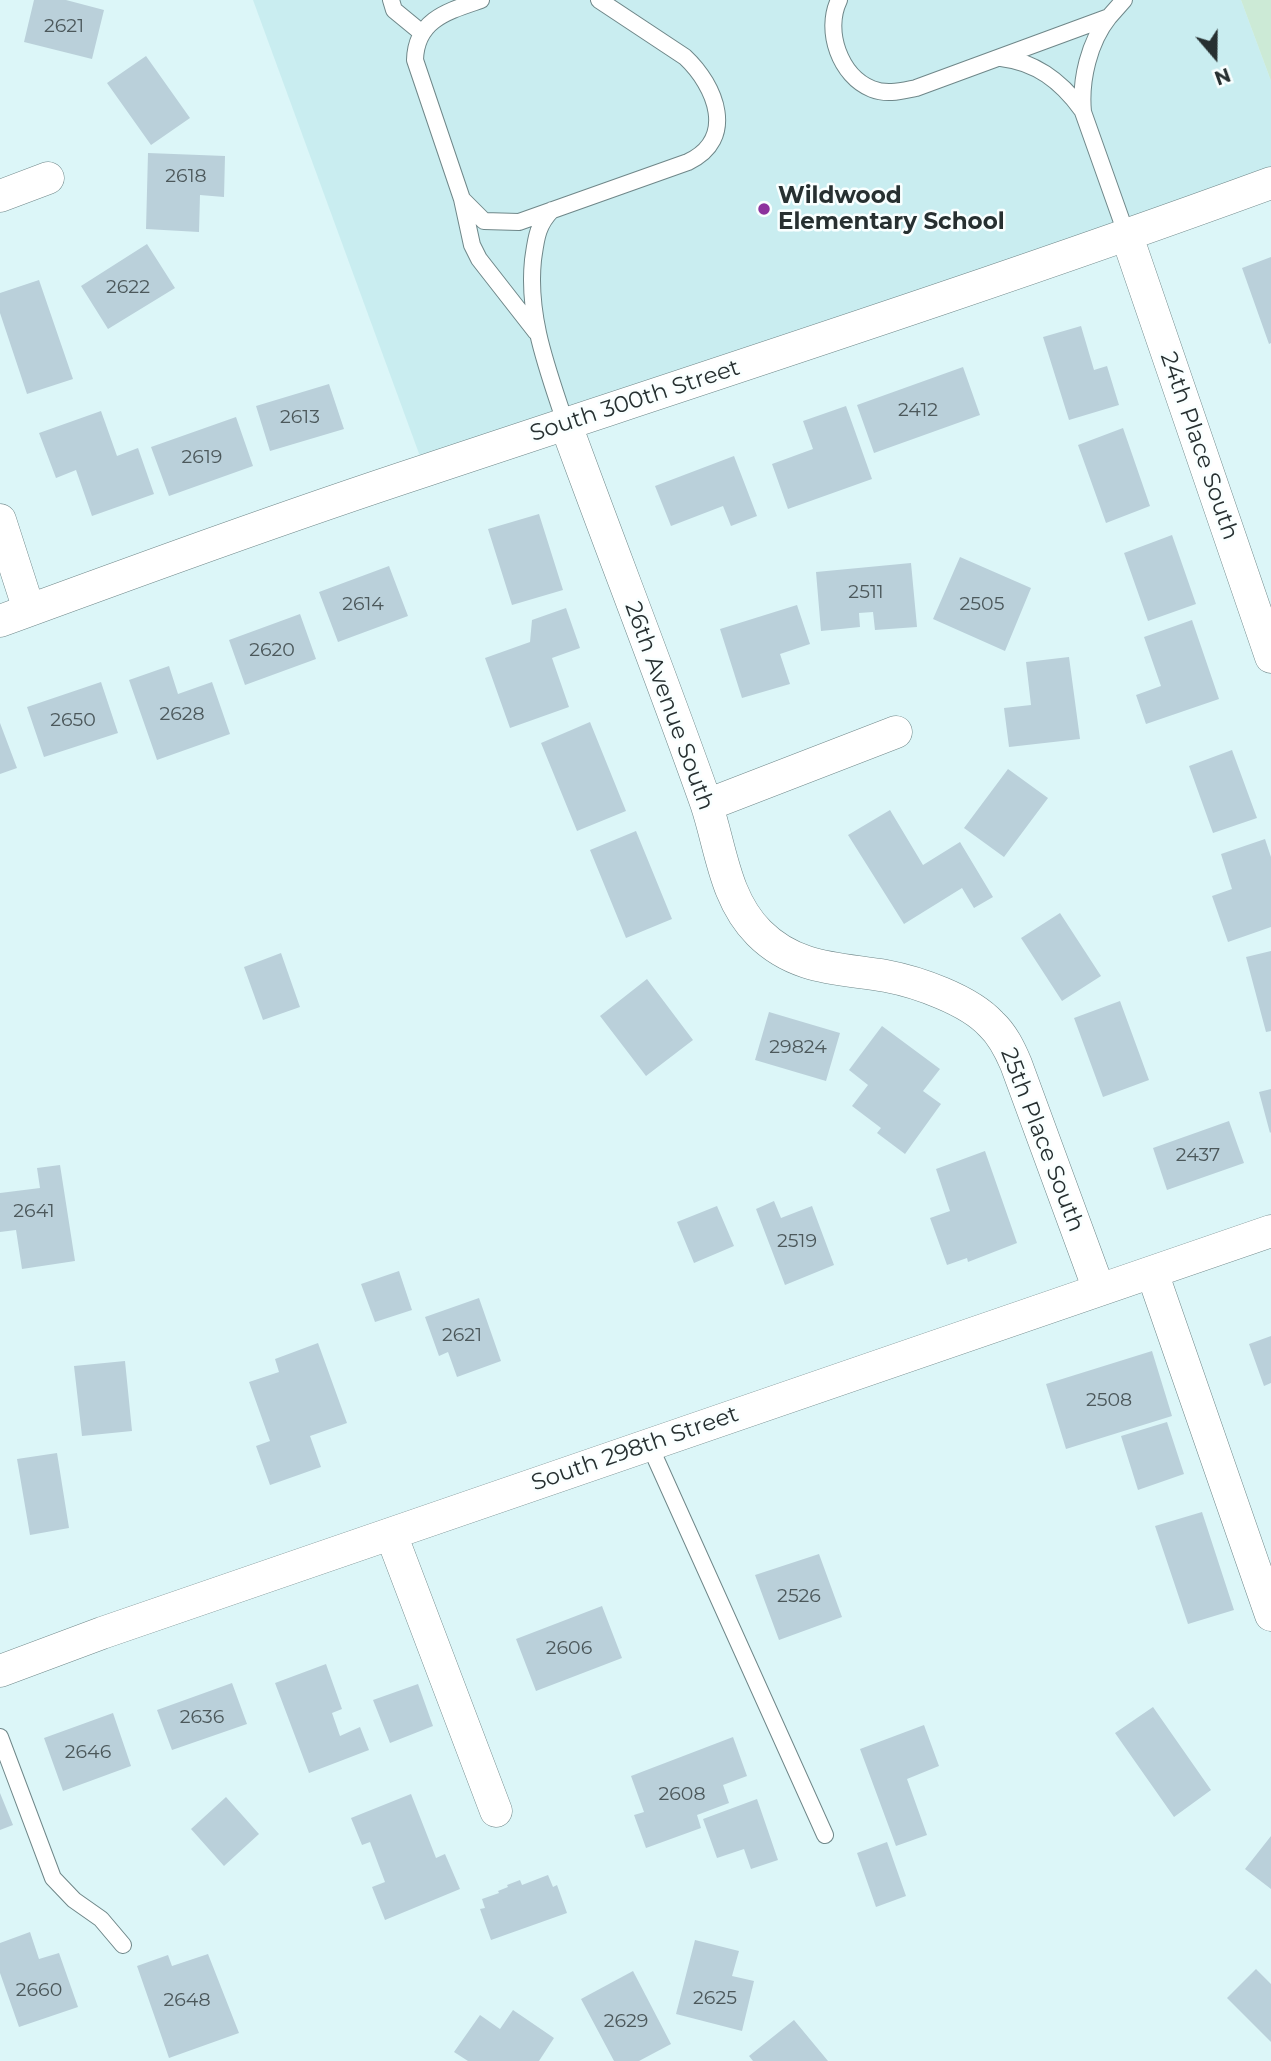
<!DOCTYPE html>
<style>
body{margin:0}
#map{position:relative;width:1271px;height:2061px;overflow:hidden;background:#dcf6f8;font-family:Montserrat,sans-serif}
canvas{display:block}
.north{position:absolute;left:1180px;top:21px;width:70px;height:70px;-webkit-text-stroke:5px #f9ffff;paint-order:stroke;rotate:160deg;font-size:19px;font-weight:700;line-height:28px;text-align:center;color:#273031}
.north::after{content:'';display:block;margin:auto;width:24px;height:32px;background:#273031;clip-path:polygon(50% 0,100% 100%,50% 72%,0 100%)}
</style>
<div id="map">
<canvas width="1271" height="2061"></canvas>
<div class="north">N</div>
</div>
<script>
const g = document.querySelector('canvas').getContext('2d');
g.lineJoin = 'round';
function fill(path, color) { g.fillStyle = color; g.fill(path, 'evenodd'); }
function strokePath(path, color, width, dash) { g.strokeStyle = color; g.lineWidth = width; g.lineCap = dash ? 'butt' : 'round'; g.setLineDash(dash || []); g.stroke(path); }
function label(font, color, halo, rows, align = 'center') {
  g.font = font + ' Montserrat,sans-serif'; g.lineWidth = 5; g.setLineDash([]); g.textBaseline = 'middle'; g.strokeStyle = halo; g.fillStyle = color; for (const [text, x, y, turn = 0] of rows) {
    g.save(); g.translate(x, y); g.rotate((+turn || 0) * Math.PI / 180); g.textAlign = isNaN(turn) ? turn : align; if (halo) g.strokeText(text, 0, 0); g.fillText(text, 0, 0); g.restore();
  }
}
fill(new Path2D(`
 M 253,0 L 1241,0 L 1271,81 L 1271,183 L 425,470 Z`), '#c9edf0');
fill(new Path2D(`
 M 1241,0 L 1271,0 L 1271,81 Z`), '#ccead6');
fill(new Path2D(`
 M 34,0 L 66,0 L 104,10 L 92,59 L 24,42 Z
 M 146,56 L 190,118 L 151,145 L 107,83 Z
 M 148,153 L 225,156 L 224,197 L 200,195 L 199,232 L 146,229 Z
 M 147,244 L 175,288 L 108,329 L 81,286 Z
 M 1271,257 L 1271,343 L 1269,344 L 1242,268 Z
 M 39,280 L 73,379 L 27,394 L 0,313 L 0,293 Z
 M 1081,326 L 1094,370 L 1107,366 L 1119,405 L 1069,420 L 1043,337 Z
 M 963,367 L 980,415 L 874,453 L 857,405 Z
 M 329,384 L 344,429 L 270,451 L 256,406 Z
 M 846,406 L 872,479 L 788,509 L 772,464 L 813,449 L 803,421 Z
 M 101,411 L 117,456 L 138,448 L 154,494 L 92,516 L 76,470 L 56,478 L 39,433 Z
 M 236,417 L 253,466 L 169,496 L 151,447 Z
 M 1123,428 L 1150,506 L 1106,523 L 1078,445 Z
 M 734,456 L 757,516 L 731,526 L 723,506 L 671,526 L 655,486 Z
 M 539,514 L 563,590 L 512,605 L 488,529 Z
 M 1172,535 L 1196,604 L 1148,621 L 1124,553 Z
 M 960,557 L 1031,588 L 1005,651 L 933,619 Z
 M 911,563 L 917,627 L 875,630 L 873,612 L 859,613 L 860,627 L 821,631 L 816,572 Z
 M 389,566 L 408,616 L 338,642 L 319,592 Z
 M 797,605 L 810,644 L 780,654 L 790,684 L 742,698 L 720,629 Z
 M 566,608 L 580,648 L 552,658 L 569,707 L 510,728 L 485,658 L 530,642 L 532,620 Z
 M 300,614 L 316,659 L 245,685 L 229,640 Z
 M 1192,620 L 1219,699 L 1146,724 L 1136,695 L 1161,686 L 1144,637 Z
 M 1069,657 L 1080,739 L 1009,747 L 1004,708 L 1031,705 L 1026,662 Z
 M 169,666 L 178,694 L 212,682 L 230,734 L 157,760 L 129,680 Z
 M 101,682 L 118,733 L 44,757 L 27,707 Z
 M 590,722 L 626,811 L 577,831 L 541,743 Z
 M 0,723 L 17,768 L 0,774 Z
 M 1232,750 L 1257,818 L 1213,833 L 1189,766 Z
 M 1008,769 L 1048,798 L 1004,857 L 964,828 Z
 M 890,810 L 923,865 L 960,842 L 993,897 L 974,908 L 962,888 L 904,924 L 848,835 Z
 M 636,831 L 672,919 L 626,938 L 590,850 Z
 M 1265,839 L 1271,857 L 1271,927 L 1228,942 L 1212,896 L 1232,889 L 1221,854 Z
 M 1060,913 L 1101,976 L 1062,1001 L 1021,938 Z
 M 1271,951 L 1271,1031 L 1266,1032 L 1246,957 Z
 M 281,953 L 300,1007 L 263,1020 L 244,967 Z
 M 647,979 L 693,1040 L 646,1076 L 600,1016 Z
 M 1120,1001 L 1149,1080 L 1103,1097 L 1074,1018 Z
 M 769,1012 L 840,1033 L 826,1081 L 755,1060 Z
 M 882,1026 L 940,1069 L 923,1091 L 941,1104 L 905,1154 L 877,1133 L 881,1128 L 852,1106 L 868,1085 L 849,1070 Z
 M 1271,1089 L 1271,1132 L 1270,1133 L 1259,1092 Z
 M 1229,1121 L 1244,1163 L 1167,1190 L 1153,1148 Z
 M 985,1151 L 1017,1243 L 968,1262 L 967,1258 L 947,1265 L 930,1218 L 950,1211 L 936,1169 Z
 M 60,1165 L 75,1261 L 22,1269 L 16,1230 L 0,1232 L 0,1193 L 40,1188 L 37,1168 Z
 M 774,1201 L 781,1218 L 812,1206 L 834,1265 L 785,1285 L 756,1209 Z
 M 717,1206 L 734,1246 L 694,1263 L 677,1222 Z
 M 399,1271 L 412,1310 L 375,1322 L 361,1284 Z
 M 479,1298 L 501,1361 L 457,1377 L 448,1352 L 439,1356 L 425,1317 Z
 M 1271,1336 L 1271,1383 L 1264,1386 L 1249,1344 Z
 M 318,1343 L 347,1423 L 310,1436 L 321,1467 L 270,1485 L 256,1446 L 270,1441 L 249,1382 L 279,1372 L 275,1359 Z
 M 1152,1351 L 1172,1416 L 1066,1449 L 1046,1384 Z
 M 125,1361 L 132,1431 L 82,1436 L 74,1366 Z
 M 1167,1422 L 1184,1474 L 1138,1490 L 1121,1436 Z
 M 57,1453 L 69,1528 L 30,1535 L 17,1459 Z
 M 1202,1512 L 1234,1610 L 1188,1624 L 1155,1526 Z
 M 819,1554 L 842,1617 L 779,1640 L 755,1575 Z
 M 602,1606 L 622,1658 L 536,1691 L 516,1639 Z
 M 326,1664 L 342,1709 L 332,1713 L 340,1736 L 360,1727 L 369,1750 L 309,1773 L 275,1683 Z
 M 232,1683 L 247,1724 L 172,1750 L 157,1710 Z
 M 418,1684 L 433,1726 L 390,1743 L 373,1700 Z
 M 1153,1707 L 1211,1790 L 1174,1817 L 1115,1733 Z
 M 113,1713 L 131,1766 L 63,1791 L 44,1738 Z
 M 924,1725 L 939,1766 L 907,1779 L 927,1835 L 896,1846 L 860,1749 Z
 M 733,1737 L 747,1776 L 723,1785 L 729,1803 L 697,1815 L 701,1828 L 646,1848 L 634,1815 L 644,1812 L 631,1776 Z
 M 0,1793 L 13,1825 L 0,1830 Z
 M 411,1794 L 436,1858 L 445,1854 L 460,1889 L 385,1920 L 372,1887 L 385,1882 L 370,1842 L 362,1845 L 351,1818 Z
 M 226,1797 L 259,1834 L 224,1866 L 191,1829 Z
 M 757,1799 L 778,1860 L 751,1869 L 744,1849 L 717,1858 L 703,1819 Z
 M 1271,1836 L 1271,1889 L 1245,1869 Z
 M 887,1842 L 906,1896 L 876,1907 L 857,1853 Z
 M 548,1875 L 553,1887 L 557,1885 L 567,1913 L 491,1940 L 480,1909 L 485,1908 L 482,1899 L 499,1893 L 498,1891 L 508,1887 L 507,1885 L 520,1880 L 522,1885 Z
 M 30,1932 L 39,1959 L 59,1953 L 78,2007 L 19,2027 L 0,1973 L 0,1943 Z
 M 695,1940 L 739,1951 L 732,1976 L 754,1981 L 742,2031 L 676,2014 Z
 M 208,1954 L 239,2033 L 169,2058 L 137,1966 L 168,1955 L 172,1966 Z
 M 1256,1969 L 1271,1984 L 1271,2042 L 1227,1998 Z
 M 633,1971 L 671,2044 L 639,2061 L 614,2061 L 581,1999 Z
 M 513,2010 L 554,2038 L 539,2061 L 468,2061 L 454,2052 L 480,2015 L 500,2029 Z
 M 794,2020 L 828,2061 L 753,2061 L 749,2056 Z`), '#bad0da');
const service = new Path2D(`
 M 391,0 L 394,10 L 422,33
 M 481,0 C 449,11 416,19 415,60 L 462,199 L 472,245 L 479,259 L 536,332
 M 839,0 C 824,31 840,76 872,89 C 887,95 901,91 916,88 L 1109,17 L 1124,0
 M 1109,17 C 1089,42 1080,80 1083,112 L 1127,236
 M 1001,58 C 1036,62 1061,81 1082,110
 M 462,199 L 484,221 L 519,222 L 688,162 C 737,139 716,86 685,57 L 599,0
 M 552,210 C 537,225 536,239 533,260 C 527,318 548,370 566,425
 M 649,1444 L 825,1835
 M 0,1737 L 53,1878 L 74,1900 L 101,1919 L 123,1945`);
const minor = new Path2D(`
 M 0,196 L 48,178
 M 1127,236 L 1271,657
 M 566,425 C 612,551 661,676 706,803 C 721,847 724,898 759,933 C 796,970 839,968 886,976 C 918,982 969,1000 991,1024 C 1003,1035 1010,1050 1016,1064 L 1099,1290
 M 0,520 L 29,610
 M 0,621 C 142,569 284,517 427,470 C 709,376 992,285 1271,183
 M 707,805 L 896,732
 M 1152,1272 L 1271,1615
 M 391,1534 L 496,1811
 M 0,1671 L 102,1633 L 1271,1231`);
strokePath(service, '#6f8789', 18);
strokePath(minor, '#6f8789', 33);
strokePath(service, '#fff', 16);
strokePath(minor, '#fff', 32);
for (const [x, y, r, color] of [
 [764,209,7,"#8c329d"]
]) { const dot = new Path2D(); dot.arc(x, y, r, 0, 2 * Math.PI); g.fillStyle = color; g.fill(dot); strokePath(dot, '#f9ffff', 2.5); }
label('19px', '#4c585b', null, [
 ["2621",64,26],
 ["2618",186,176],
 ["2622",128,287],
 ["2412",918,410],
 ["2613",300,417],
 ["2619",202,457],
 ["2511",866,592],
 ["2614",363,604],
 ["2505",982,604],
 ["2620",272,650],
 ["2628",182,714],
 ["2650",73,720],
 ["29824",798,1047],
 ["2437",1198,1155],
 ["2641",34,1211],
 ["2519",797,1241],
 ["2621",462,1335],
 ["2508",1109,1400],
 ["2526",799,1596],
 ["2606",569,1648],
 ["2636",202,1717],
 ["2646",88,1752],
 ["2608",682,1794],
 ["2660",39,1990],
 ["2625",715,1998],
 ["2648",187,2000],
 ["2629",626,2021]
]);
label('bold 23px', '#273031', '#f9ffff', [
 ["Wildwood",778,196],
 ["Elementary School",778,222]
], 'left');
label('23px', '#273031', '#f9ffff', [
 ["South 300th Street",635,401,-18],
 ["24th Place South",1199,446,71],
 ["26th Avenue South",669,706,70],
 ["25th Place South",1042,1140,69],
 ["South 298th Street",635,1449,-19]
]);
</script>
